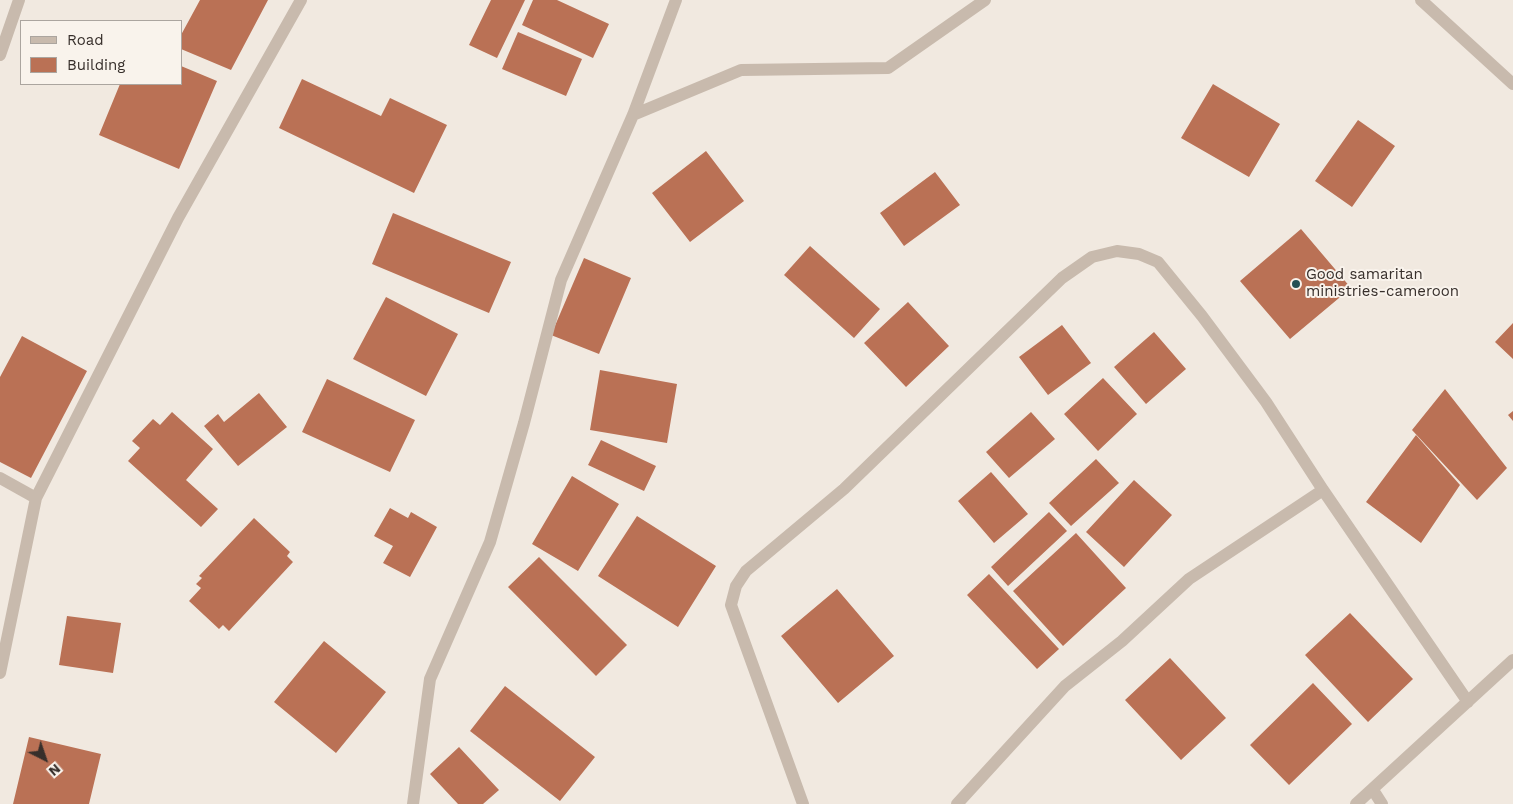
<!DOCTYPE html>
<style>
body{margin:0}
#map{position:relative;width:1513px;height:804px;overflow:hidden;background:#f1e9e0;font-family:"Work Sans",sans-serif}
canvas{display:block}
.legend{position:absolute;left:20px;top:20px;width:162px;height:65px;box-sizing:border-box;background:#f9f3ec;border:1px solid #aba59f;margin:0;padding:6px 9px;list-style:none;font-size:15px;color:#372f2b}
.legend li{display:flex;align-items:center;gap:10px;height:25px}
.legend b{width:25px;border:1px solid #aba59f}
.north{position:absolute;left:20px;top:734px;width:50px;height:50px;-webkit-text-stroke:4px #f9f3ec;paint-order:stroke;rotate:139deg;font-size:14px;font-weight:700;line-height:20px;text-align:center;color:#372f2b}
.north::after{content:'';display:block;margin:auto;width:18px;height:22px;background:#372f2b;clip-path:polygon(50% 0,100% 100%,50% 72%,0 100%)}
</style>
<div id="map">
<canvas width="1513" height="804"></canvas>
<ul class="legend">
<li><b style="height:6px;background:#c8baad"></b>Road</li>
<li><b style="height:14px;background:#ba7155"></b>Building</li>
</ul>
<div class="north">N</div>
</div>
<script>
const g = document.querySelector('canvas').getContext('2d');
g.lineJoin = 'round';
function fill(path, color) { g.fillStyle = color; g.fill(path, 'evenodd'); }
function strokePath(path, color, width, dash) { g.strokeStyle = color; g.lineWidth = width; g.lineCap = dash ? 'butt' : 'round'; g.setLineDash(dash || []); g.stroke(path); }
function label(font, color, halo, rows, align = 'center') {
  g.font = font + ' "Work Sans",sans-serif'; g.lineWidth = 4; g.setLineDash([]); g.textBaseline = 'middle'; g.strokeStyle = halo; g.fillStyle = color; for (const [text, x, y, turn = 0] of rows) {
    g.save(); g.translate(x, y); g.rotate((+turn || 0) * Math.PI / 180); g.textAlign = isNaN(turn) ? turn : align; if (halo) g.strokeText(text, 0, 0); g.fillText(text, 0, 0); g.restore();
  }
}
fill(new Path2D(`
 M 200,0 L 268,0 L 231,70 L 181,49 L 181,35 Z
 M 491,0 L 525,0 L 497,58 L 469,45 Z
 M 533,0 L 557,0 L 609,24 L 593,58 L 522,25 Z
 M 518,32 L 582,59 L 566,96 L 502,69 Z
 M 181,66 L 217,81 L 179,169 L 99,135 L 120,84 L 181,84 Z
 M 302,79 L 381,116 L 390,98 L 447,125 L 414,193 L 279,128 Z
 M 1213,84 L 1280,124 L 1249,177 L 1181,138 Z
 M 1358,120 L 1395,146 L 1352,207 L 1315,181 Z
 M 706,151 L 744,201 L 690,242 L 652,193 Z
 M 935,172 L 960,205 L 904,246 L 880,213 Z
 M 393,213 L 511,262 L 489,313 L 372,264 Z
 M 1301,229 L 1351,288 L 1290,339 L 1240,281 Z
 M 810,246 L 880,309 L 854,338 L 784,275 Z
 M 584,258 L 631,278 L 599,354 L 551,335 Z
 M 386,297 L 458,334 L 426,396 L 353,359 Z
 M 908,302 L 949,346 L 906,387 L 864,343 Z
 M 1513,323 L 1513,359 L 1495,342 Z
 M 1062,325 L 1091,363 L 1048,395 L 1019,357 Z
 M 1154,332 L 1186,369 L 1146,404 L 1114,367 Z
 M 22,336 L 87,371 L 31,478 L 0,462 L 0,377 Z
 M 600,370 L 677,384 L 667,443 L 590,430 Z
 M 1103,378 L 1137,414 L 1098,451 L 1064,414 Z
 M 327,379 L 415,420 L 390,472 L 302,432 Z
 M 1445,389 L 1507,468 L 1477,500 L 1412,430 Z
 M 259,393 L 287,427 L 238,466 L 204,426 L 218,414 L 224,422 Z
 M 1513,411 L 1513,421 L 1508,415 Z
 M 172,412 L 213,449 L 186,480 L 218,509 L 201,527 L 128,461 L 140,448 L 132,441 L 153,419 L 160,425 Z
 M 1031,412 L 1055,439 L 1009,478 L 986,452 Z
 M 1416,435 L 1460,485 L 1421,543 L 1366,502 Z
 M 601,440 L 656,466 L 644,491 L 588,465 Z
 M 1096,459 L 1119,483 L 1071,526 L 1049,503 Z
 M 991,472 L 1028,514 L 994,543 L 958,501 Z
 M 572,476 L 619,504 L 578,571 L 532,544 Z
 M 1134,480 L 1172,515 L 1124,567 L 1086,532 Z
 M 390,508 L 408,518 L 411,512 L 437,527 L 410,577 L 383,563 L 393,546 L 374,536 Z
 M 1049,512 L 1067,531 L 1008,586 L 991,567 Z
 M 637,516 L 716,566 L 678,627 L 598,576 Z
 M 254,518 L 290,552 L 287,556 L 293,562 L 229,631 L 223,625 L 219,629 L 189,601 L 201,588 L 196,584 L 202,578 L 199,576 Z
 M 1076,533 L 1126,588 L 1063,646 L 1013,591 Z
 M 539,557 L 627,645 L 596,676 L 508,587 Z
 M 989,574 L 1059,649 L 1037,669 L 967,595 Z
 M 837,589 L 894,656 L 838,703 L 781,636 Z
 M 1350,613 L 1413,679 L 1368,722 L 1305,655 Z
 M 67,616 L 121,623 L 113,673 L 59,665 Z
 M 324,641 L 386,692 L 336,753 L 274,702 Z
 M 1170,658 L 1226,718 L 1181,760 L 1125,700 Z
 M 1313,683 L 1352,724 L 1289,785 L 1250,745 Z
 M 505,686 L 595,757 L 560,801 L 470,731 Z
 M 29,737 L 101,754 L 89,804 L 13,804 Z
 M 459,747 L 499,790 L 483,804 L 458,804 L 430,774 Z`), '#ba7155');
strokePath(new Path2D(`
 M 1421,0 L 1513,84
 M 0,55 L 19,0
 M 633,115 L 741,70 L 888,68 L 985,0
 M 0,478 L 36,498
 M 0,673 L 36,498 L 178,218 L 301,0
 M 1373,790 L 1382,804
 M 413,804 L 430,679 L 490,542 L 524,423 L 561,280 L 633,115 L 676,0
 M 803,804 L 731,605 L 736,586 L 746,571 L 844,489 L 1062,278 L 1092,257 L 1117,251 L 1139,254 L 1158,262 L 1202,316 L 1266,402 L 1323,490 L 1468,702
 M 957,804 L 1065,686 L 1122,641 L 1189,579 L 1323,490
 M 1356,804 L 1513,660`), '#c8baad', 12);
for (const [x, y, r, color] of [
 [1296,284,5,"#245055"]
]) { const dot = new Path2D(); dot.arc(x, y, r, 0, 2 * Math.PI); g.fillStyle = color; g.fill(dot); strokePath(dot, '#f9f3ec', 2); }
label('15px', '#372f2b', '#f9f3ec', [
 ["Good samaritan",1306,275],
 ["ministries-cameroon",1306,292]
], 'left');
</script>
